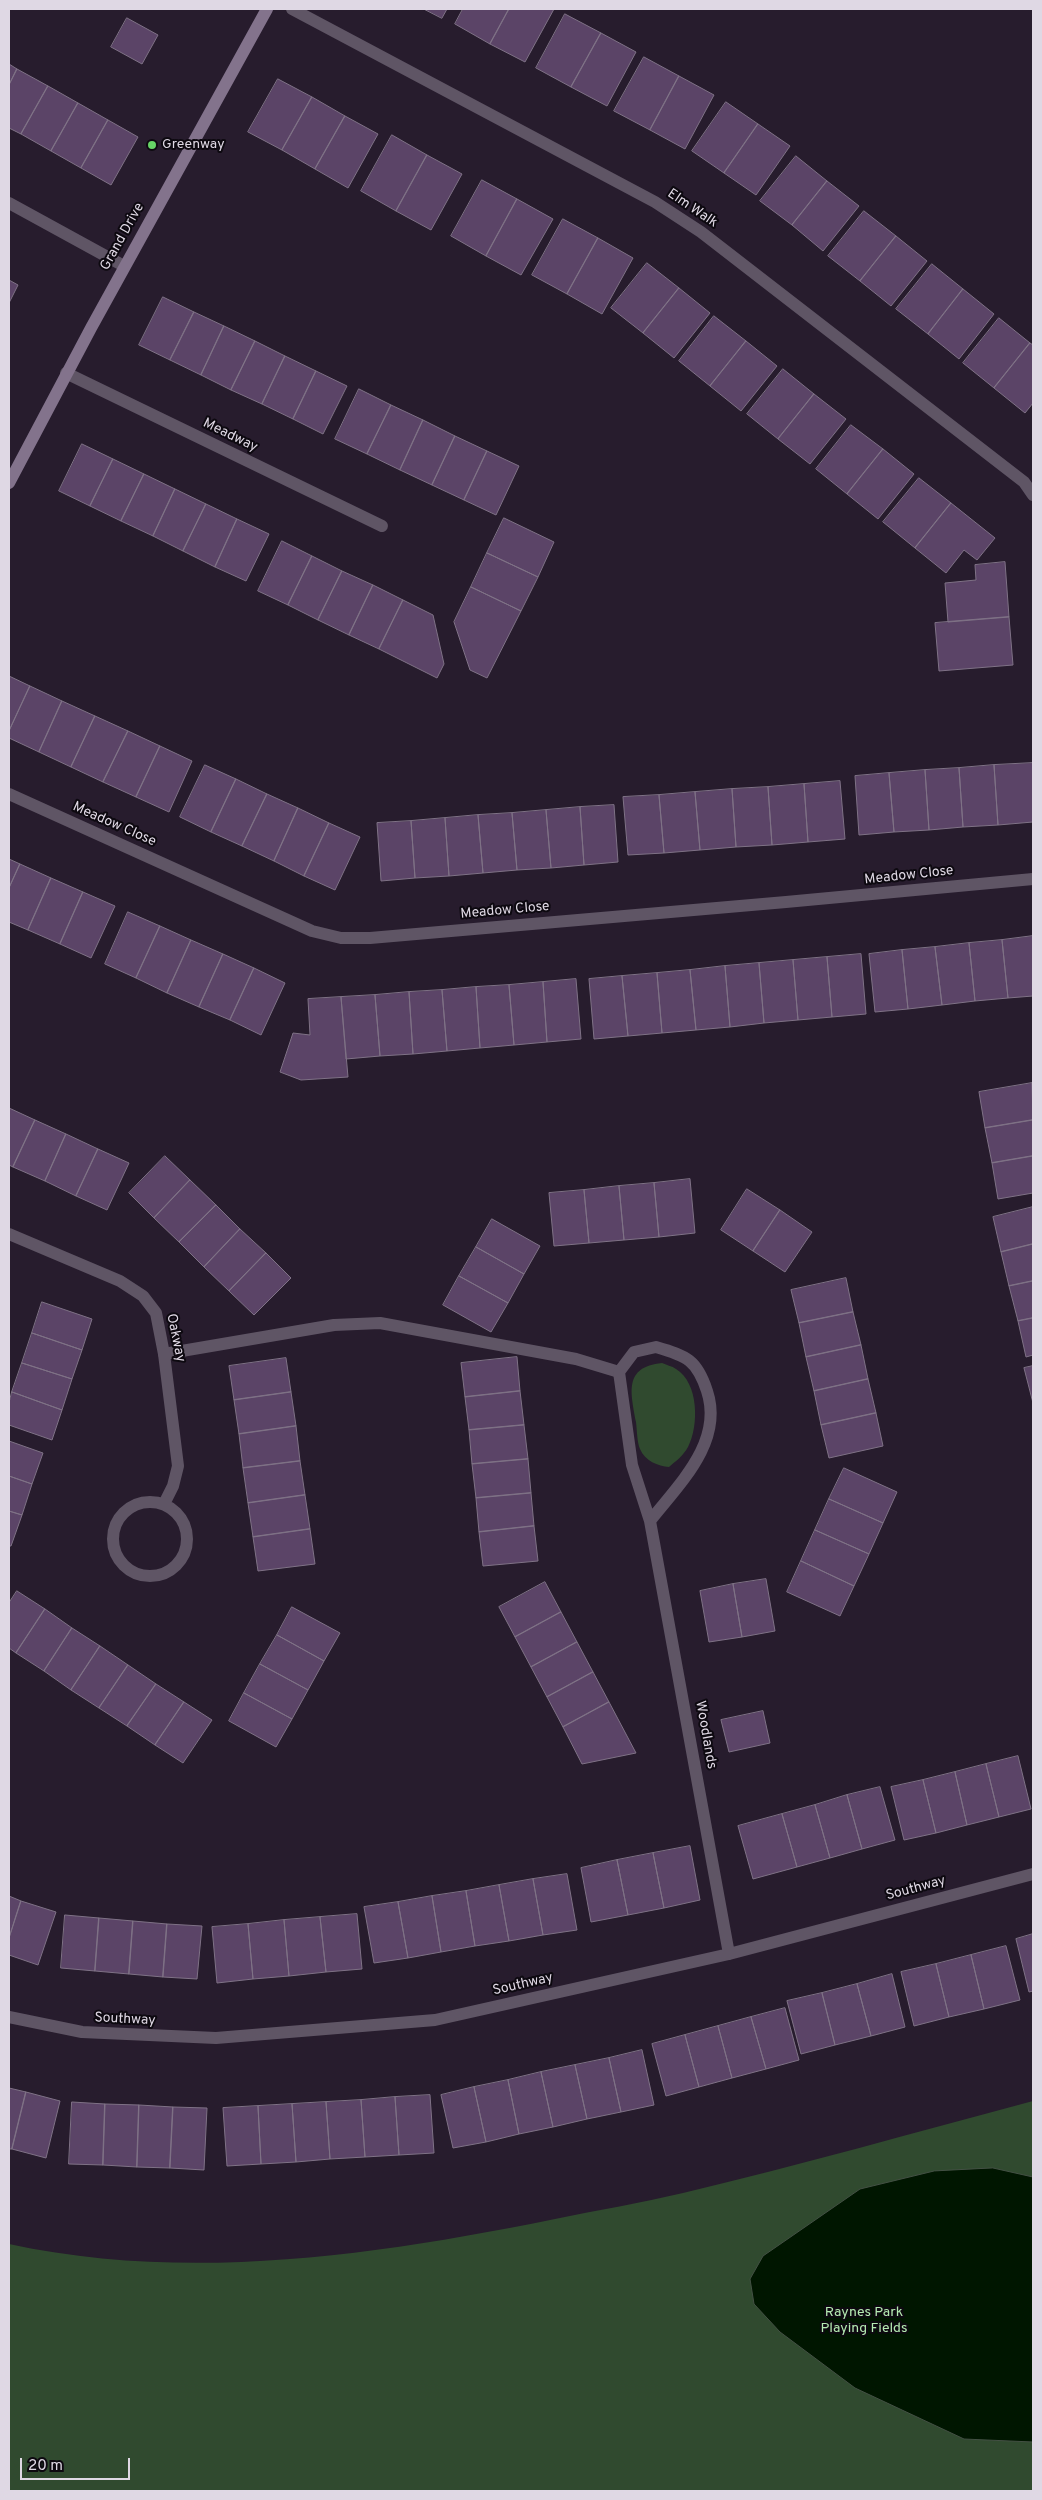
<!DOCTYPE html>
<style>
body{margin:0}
#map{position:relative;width:1042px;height:2500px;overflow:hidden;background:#271c2d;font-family:Overpass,sans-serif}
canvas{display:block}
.frame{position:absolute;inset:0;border:10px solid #dfd8e4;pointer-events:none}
.scale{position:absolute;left:20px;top:2458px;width:110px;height:22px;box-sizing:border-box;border:2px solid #dfd8e4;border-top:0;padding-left:6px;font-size:15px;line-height:18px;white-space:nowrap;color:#dfd8e4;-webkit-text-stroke:4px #0d0910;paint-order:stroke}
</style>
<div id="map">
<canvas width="1042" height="2500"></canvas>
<div class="frame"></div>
<div class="scale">20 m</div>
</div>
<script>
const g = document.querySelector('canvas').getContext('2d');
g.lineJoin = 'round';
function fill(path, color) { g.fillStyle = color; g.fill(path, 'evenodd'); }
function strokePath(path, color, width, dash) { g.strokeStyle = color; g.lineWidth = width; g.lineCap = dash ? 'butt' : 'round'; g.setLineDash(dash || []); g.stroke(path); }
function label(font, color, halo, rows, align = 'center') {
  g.font = font + ' Overpass,sans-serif'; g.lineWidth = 4; g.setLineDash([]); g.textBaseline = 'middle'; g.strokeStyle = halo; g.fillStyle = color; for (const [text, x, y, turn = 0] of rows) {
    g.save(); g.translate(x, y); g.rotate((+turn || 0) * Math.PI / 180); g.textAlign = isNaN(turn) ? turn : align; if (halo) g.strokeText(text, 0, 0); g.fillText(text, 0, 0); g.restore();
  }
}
fill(new Path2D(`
 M 662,1363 C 666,1365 672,1366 676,1369 C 699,1383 699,1426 688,1447 C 683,1456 676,1461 669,1467 C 658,1466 645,1461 640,1449 C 637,1442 637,1430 636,1422 C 631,1393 623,1367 662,1363 Z
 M 1033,2101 L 1033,2491 L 9,2491 L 9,2244 C 189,2283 377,2255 555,2219 C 598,2210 641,2203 683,2193 C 800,2165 917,2132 1033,2101 Z`), '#304a2f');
const water = new Path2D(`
 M 993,2168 L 1033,2177 L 1033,2442 L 964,2439 L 855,2388 L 780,2332 L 754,2304 L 750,2279 L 763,2256 L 860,2189 L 934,2171 Z`);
fill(water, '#001600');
strokePath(water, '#435044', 1);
const building = new Path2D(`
 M 424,9 L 447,9 L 442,18 Z
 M 463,9 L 509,9 L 490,44 L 455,24 Z
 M 509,9 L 554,9 L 525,62 L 490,44 Z
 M 565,14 L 601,33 L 571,87 L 536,68 Z
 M 127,18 L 158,35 L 142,64 L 111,47 Z
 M 601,33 L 636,52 L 607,106 L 571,87 Z
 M 644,57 L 679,76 L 650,130 L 614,111 Z
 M 9,64 L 17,69 L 9,85 Z
 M 17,69 L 48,86 L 21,134 L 9,128 L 9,85 Z
 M 679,76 L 714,95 L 685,149 L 650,130 Z
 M 278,79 L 312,97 L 282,150 L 248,132 Z
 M 48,86 L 78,103 L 51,151 L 21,134 Z
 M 312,97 L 345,116 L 315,169 L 282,150 Z
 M 726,102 L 758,124 L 724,173 L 692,151 Z
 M 78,103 L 108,120 L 81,168 L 51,151 Z
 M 345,116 L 378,134 L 348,188 L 315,169 Z
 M 108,120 L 138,137 L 111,185 L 81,168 Z
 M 758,124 L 790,146 L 756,195 L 724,173 Z
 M 392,135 L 427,155 L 396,211 L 361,191 Z
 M 427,155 L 462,174 L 431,230 L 396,211 Z
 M 796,156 L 827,181 L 792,225 L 760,201 Z
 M 482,180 L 517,199 L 486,256 L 451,236 Z
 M 827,181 L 859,206 L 823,251 L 792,225 Z
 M 517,199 L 553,219 L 521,275 L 486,256 Z
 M 864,211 L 896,236 L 860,281 L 828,256 Z
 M 563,219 L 598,238 L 567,294 L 532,275 Z
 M 896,236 L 927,261 L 891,306 L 860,281 Z
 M 598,238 L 633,258 L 602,314 L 567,294 Z
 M 647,263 L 679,288 L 643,333 L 611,308 Z
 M 932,264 L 963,289 L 928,334 L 896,309 Z
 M 9,280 L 18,285 L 9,303 Z
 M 679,288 L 710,313 L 674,358 L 643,333 Z
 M 963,289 L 994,314 L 959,359 L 928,334 Z
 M 163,297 L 194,312 L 170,360 L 139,345 Z
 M 194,312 L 224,326 L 201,375 L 170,360 Z
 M 714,316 L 746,341 L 710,386 L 679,361 Z
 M 999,318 L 1030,343 L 994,388 L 963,363 Z
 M 224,326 L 255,341 L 231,390 L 201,375 Z
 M 255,341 L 285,356 L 262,404 L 231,390 Z
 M 746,341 L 777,366 L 741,411 L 710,386 Z
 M 1030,343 L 1033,345 L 1033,403 L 1025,413 L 994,388 Z
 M 285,356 L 316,371 L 293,419 L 262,404 Z
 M 783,369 L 814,394 L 778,439 L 747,414 Z
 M 316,371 L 347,386 L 323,434 L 293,419 Z
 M 359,389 L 391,405 L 367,454 L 335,439 Z
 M 814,394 L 846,419 L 810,464 L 778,439 Z
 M 391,405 L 423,420 L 400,470 L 367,454 Z
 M 423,420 L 455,436 L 432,485 L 400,470 Z
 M 851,425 L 883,449 L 847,494 L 816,469 Z
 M 455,436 L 487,451 L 464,500 L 432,485 Z
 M 82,444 L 113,459 L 90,506 L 59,491 Z
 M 883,449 L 914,474 L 878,519 L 847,494 Z
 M 487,451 L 519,466 L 496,515 L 464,500 Z
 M 113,459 L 144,474 L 121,521 L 90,506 Z
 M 144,474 L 175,489 L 153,536 L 121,521 Z
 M 919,478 L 951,503 L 915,548 L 883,522 Z
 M 175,489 L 206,504 L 183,551 L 153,536 Z
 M 951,503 L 995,538 L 977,560 L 964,550 L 946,573 L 915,548 Z
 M 206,504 L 237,519 L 215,567 L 183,551 Z
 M 504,518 L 554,542 L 538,577 L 487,553 Z
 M 237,519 L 269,534 L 246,581 L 215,567 Z
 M 282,541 L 312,556 L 288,605 L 258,591 Z
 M 487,553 L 538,577 L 521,611 L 471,587 Z
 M 312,556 L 342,571 L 318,620 L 288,605 Z
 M 1005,562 L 1009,617 L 948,622 L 945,583 L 976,580 L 975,565 Z
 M 342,571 L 373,585 L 349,635 L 318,620 Z
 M 373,585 L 403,600 L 379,649 L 349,635 Z
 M 471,587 L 521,611 L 487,678 L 470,670 L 454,622 Z
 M 403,600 L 433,615 L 444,664 L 437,678 L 379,649 Z
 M 1009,617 L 1013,665 L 939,671 L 935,623 Z
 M 9,676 L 30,686 L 9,731 Z
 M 30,686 L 62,701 L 39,752 L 9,738 L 9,731 Z
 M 62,701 L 95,716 L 71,767 L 39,752 Z
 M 95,716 L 128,731 L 103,782 L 71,767 Z
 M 128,731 L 160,746 L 136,797 L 103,782 Z
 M 160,746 L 192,761 L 169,812 L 136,797 Z
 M 1033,763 L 1033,822 L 998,825 L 994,765 Z
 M 205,765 L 236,779 L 211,832 L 180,817 Z
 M 994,765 L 998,825 L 963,827 L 959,768 Z
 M 959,768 L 963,827 L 929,830 L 925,770 Z
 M 925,770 L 929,830 L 894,832 L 889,773 Z
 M 889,773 L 894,832 L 859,835 L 855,776 Z
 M 236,779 L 267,794 L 242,846 L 211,832 Z
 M 840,781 L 845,839 L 808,842 L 804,784 Z
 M 804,784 L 808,842 L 772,845 L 768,787 Z
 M 768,787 L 772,845 L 736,847 L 732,789 Z
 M 732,789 L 736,847 L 700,850 L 695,792 Z
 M 695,792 L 700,850 L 664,853 L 659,795 Z
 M 267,794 L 298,808 L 274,861 L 242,846 Z
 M 659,795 L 664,853 L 628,855 L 623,797 Z
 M 614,805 L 618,862 L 584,865 L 580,807 Z
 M 580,807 L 584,865 L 551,868 L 546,810 Z
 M 298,808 L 329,823 L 304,876 L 274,861 Z
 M 546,810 L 551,868 L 517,870 L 512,813 Z
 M 512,813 L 517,870 L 483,873 L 478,815 Z
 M 478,815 L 483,873 L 449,876 L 445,818 Z
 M 445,818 L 449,876 L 415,878 L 411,821 Z
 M 411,821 L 415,878 L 381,881 L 377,823 Z
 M 329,823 L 360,837 L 335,890 L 304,876 Z
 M 9,859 L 20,864 L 9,888 Z
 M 20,864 L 51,878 L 28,930 L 9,922 L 9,888 Z
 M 51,878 L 83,892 L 60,944 L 28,930 Z
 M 83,892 L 115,906 L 91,958 L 60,944 Z
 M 128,912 L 160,926 L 136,978 L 105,964 Z
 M 160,926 L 191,940 L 167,993 L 136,978 Z
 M 1033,936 L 1033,996 L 1008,998 L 1002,940 Z
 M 191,940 L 223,954 L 199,1007 L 167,993 Z
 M 1002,940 L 1008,998 L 975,1001 L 969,943 Z
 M 969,943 L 975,1001 L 942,1005 L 935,947 Z
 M 935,947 L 942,1005 L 908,1009 L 902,950 Z
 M 902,950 L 908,1009 L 875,1012 L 869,954 Z
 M 223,954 L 254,968 L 230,1020 L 199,1007 Z
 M 861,954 L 866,1014 L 832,1017 L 827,957 Z
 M 827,957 L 832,1017 L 798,1020 L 793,960 Z
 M 793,960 L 798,1020 L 764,1023 L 759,963 Z
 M 759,963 L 764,1023 L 730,1027 L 725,966 Z
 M 725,966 L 730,1027 L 696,1030 L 690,970 Z
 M 254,968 L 285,983 L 261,1035 L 230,1020 Z
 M 690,970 L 696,1030 L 662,1033 L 657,973 Z
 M 657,973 L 662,1033 L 628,1036 L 622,976 Z
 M 622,976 L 628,1036 L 594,1039 L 589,979 Z
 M 576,979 L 581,1039 L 547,1042 L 543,982 Z
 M 543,982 L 547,1042 L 514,1045 L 509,985 Z
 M 509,985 L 514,1045 L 480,1048 L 476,987 Z
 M 476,987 L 480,1048 L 447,1051 L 442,990 Z
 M 442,990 L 447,1051 L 413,1054 L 409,992 Z
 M 409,992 L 413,1054 L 380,1056 L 375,995 Z
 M 375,995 L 380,1056 L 346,1059 L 341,997 Z
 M 341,997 L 348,1077 L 301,1080 L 280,1072 L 293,1033 L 310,1035 L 308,999 Z
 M 1032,1083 L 1033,1120 L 985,1128 L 979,1092 Z
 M 9,1108 L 35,1120 L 13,1167 L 9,1165 Z
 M 35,1120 L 66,1134 L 45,1181 L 13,1167 Z
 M 1033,1120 L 1033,1156 L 992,1163 L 985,1128 Z
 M 66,1134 L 98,1149 L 76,1196 L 45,1181 Z
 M 98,1149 L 129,1163 L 107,1210 L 76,1196 Z
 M 165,1156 L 190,1180 L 154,1218 L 129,1193 Z
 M 1033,1156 L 1033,1193 L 998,1199 L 992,1163 Z
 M 690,1179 L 695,1233 L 659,1237 L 654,1183 Z
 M 190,1180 L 216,1205 L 179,1242 L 154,1218 Z
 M 654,1183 L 659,1237 L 624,1240 L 619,1186 Z
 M 619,1186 L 624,1240 L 589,1243 L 584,1190 Z
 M 747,1189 L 780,1210 L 753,1251 L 721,1230 Z
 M 584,1190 L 589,1243 L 554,1246 L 549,1193 Z
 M 216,1205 L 240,1229 L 204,1267 L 179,1242 Z
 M 1033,1207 L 1033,1244 L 1001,1252 L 993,1217 Z
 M 780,1210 L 812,1232 L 785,1272 L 753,1251 Z
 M 492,1219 L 540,1246 L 524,1274 L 476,1247 Z
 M 240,1229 L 266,1253 L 229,1291 L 204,1267 Z
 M 1033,1244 L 1033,1281 L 1009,1286 L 1001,1252 Z
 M 476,1247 L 524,1274 L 508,1303 L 459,1276 Z
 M 266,1253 L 291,1278 L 254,1315 L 229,1291 Z
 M 459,1276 L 508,1303 L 491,1332 L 443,1305 Z
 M 846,1278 L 853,1312 L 799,1323 L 791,1290 Z
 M 1033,1281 L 1033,1318 L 1018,1321 L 1009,1286 Z
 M 42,1302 L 92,1319 L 82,1350 L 32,1333 Z
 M 853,1312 L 861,1345 L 806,1357 L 799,1323 Z
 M 1033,1318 L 1033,1355 L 1026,1357 L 1018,1321 Z
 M 32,1333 L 82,1350 L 72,1379 L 22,1363 Z
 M 861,1345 L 868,1379 L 814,1391 L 806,1357 Z
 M 517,1357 L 520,1391 L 465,1397 L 461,1363 Z
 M 286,1358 L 291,1392 L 234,1400 L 229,1366 Z
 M 22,1363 L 72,1379 L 62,1410 L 12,1392 Z
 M 1033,1366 L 1033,1403 L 1024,1368 Z
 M 868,1379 L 876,1413 L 821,1425 L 814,1391 Z
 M 520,1391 L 524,1425 L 469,1430 L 465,1397 Z
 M 12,1392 L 62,1410 L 52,1440 L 9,1425 L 9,1403 Z
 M 291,1392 L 296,1426 L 239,1434 L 234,1400 Z
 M 876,1413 L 883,1446 L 829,1458 L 821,1425 Z
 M 524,1425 L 528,1459 L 472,1464 L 469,1430 Z
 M 296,1426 L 300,1461 L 243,1468 L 239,1434 Z
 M 9,1441 L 43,1453 L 32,1484 L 9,1476 Z
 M 528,1459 L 531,1493 L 476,1498 L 472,1464 Z
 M 300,1461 L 305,1495 L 248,1503 L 243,1468 Z
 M 844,1468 L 897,1492 L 883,1523 L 829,1499 Z
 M 9,1476 L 32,1484 L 22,1515 L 9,1511 Z
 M 531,1493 L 534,1526 L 479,1532 L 476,1498 Z
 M 305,1495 L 310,1529 L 253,1537 L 248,1503 Z
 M 829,1499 L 883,1523 L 869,1554 L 815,1530 Z
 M 9,1511 L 22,1515 L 11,1546 L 9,1546 Z
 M 534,1526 L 538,1561 L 483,1566 L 479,1532 Z
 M 310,1529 L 315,1564 L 258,1571 L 253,1537 Z
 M 815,1530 L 869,1554 L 854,1586 L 801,1561 Z
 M 801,1561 L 854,1586 L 840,1616 L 787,1592 Z
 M 766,1579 L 775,1631 L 742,1637 L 733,1584 Z
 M 545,1582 L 561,1612 L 515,1637 L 499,1607 Z
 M 733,1584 L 742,1637 L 709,1642 L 700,1591 Z
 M 17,1591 L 45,1609 L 16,1653 L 9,1648 L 9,1603 Z
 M 292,1607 L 340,1633 L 324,1661 L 277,1635 Z
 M 45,1609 L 72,1628 L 44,1671 L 16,1653 Z
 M 561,1612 L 577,1642 L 531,1667 L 515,1637 Z
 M 72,1628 L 100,1646 L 71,1690 L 44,1671 Z
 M 277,1635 L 324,1661 L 308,1690 L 260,1664 Z
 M 577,1642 L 593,1672 L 547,1697 L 531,1667 Z
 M 100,1646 L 128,1665 L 99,1708 L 71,1690 Z
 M 260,1664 L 308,1690 L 292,1719 L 244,1693 Z
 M 128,1665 L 156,1684 L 127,1726 L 99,1708 Z
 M 593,1672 L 609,1702 L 563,1727 L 547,1697 Z
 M 156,1684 L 184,1702 L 155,1745 L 127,1726 Z
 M 244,1693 L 292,1719 L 276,1747 L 229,1721 Z
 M 184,1702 L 212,1720 L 183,1763 L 155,1745 Z
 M 609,1702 L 636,1753 L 582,1764 L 563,1727 Z
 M 763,1711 L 770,1743 L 729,1752 L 721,1720 Z
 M 1018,1756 L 1031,1809 L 999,1817 L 986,1764 Z
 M 986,1764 L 999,1817 L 967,1825 L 955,1772 Z
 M 955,1772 L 967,1825 L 936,1833 L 923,1780 Z
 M 923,1780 L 936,1833 L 904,1840 L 891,1787 Z
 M 880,1787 L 895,1840 L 862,1849 L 847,1795 Z
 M 847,1795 L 862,1849 L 830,1858 L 815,1805 Z
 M 815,1805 L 830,1858 L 797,1867 L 782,1814 Z
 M 782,1814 L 797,1867 L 753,1879 L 738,1826 Z
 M 690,1846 L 700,1900 L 664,1908 L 653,1853 Z
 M 653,1853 L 664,1908 L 628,1915 L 617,1860 Z
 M 617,1860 L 628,1915 L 591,1922 L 581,1868 Z
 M 567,1874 L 577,1930 L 543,1935 L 533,1879 Z
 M 533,1879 L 543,1935 L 509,1941 L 499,1885 Z
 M 499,1885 L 509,1941 L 475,1946 L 466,1891 Z
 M 466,1891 L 475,1946 L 441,1952 L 432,1896 Z
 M 9,1896 L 21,1901 L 9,1938 Z
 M 432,1896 L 441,1952 L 408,1958 L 398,1902 Z
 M 21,1901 L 56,1912 L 38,1965 L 9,1955 L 9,1938 Z
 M 398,1902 L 408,1958 L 374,1963 L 364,1907 Z
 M 357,1914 L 362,1969 L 326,1972 L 320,1917 Z
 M 65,1915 L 99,1918 L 95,1971 L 61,1968 Z
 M 320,1917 L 326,1972 L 289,1976 L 284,1920 Z
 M 99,1918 L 133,1921 L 129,1974 L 95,1971 Z
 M 284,1920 L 289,1976 L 253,1979 L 248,1924 Z
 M 133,1921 L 167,1924 L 163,1977 L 129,1974 Z
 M 167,1924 L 202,1926 L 197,1979 L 163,1977 Z
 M 248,1924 L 253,1979 L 217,1983 L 212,1927 Z
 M 1033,1934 L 1033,1991 L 1029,1992 L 1016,1939 Z
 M 1006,1946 L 1020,2000 L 984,2009 L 971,1955 Z
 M 971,1955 L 984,2009 L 949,2017 L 936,1964 Z
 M 936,1964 L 949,2017 L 914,2026 L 901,1972 Z
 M 892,1974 L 905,2027 L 871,2036 L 857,1984 Z
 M 857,1984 L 871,2036 L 835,2045 L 822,1993 Z
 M 822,1993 L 835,2045 L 801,2054 L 787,2001 Z
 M 785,2008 L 799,2060 L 766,2069 L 751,2017 Z
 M 751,2017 L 766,2069 L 732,2078 L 718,2026 Z
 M 718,2026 L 732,2078 L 699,2087 L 685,2035 Z
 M 685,2035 L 699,2087 L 666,2096 L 652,2044 Z
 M 642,2050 L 654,2105 L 621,2112 L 609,2058 Z
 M 609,2058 L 621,2112 L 587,2119 L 575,2065 Z
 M 575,2065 L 587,2119 L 553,2127 L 541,2072 Z
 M 541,2072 L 553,2127 L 519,2134 L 508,2080 Z
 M 508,2080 L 519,2134 L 486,2142 L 474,2087 Z
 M 474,2087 L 486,2142 L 453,2148 L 441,2095 Z
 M 9,2088 L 26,2092 L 12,2149 L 9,2149 Z
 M 26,2092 L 60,2101 L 46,2158 L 12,2149 Z
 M 430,2095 L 434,2153 L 399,2155 L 395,2097 Z
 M 395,2097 L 399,2155 L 365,2157 L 361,2100 Z
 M 361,2100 L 365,2157 L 330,2159 L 326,2102 Z
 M 72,2102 L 105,2104 L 103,2165 L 69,2164 Z
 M 326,2102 L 330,2159 L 296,2162 L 292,2104 Z
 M 105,2104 L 139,2105 L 137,2167 L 103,2165 Z
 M 292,2104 L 296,2162 L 261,2164 L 258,2106 Z
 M 139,2105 L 173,2107 L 170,2168 L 137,2167 Z
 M 258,2106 L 261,2164 L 227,2166 L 223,2108 Z
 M 173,2107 L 207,2108 L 204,2170 L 170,2168 Z`);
fill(building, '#5b4467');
strokePath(building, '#7f7286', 1);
strokePath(new Path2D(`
 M 164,1354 L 334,1325 L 380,1323 L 576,1359 L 619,1372`), '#5f5565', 12);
strokePath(new Path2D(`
 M 292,9 L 655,202 L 701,232 L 1024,482 L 1033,495
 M 9,203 L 124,266
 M 66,373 L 382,526
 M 9,794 L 312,931 L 341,938 L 370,938 L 786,902 L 1033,879
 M 9,1234 L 120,1281 L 143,1296 L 156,1313 L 164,1354 L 178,1466 L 173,1486 L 164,1504
 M 656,1347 C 687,1356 697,1360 707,1391 C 724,1442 679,1484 650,1521 L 632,1465 L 619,1372 L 634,1352 Z
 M113 1539a37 37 0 1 1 74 0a37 37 0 1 1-74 0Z
 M 650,1521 L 729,1954
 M 9,2017 L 82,2032 L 216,2038 L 435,2020 L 729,1954 L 1033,1874`), '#5f5565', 12);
strokePath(new Path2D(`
 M 9,483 L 91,328 L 267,9`), '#83738c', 12);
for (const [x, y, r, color] of [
 [152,145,5,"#66d466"]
]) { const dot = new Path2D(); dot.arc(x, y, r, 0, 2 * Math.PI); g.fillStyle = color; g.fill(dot); strokePath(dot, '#0d0910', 2); }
label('14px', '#dfd8e4', '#0d0910', [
 ["Greenway",162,145]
], 'left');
label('14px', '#dfd8e4', '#0d0910', [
 ["Elm Walk",692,209,34],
 ["Grand Drive",123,237,-61],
 ["Meadway",230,436,26],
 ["Meadow Close",114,825,24],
 ["Meadow Close",909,876,-6],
 ["Meadow Close",505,911,-5],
 ["Oakway",175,1338,78],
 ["Woodlands",705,1735,80],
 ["Southway",916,1889,-15],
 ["Southway",523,1985,-13],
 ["Southway",125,2020,3]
]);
label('14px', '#b5eab2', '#0d0910', [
 ["Raynes Park",864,2313],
 ["Playing Fields",864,2329]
]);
</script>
